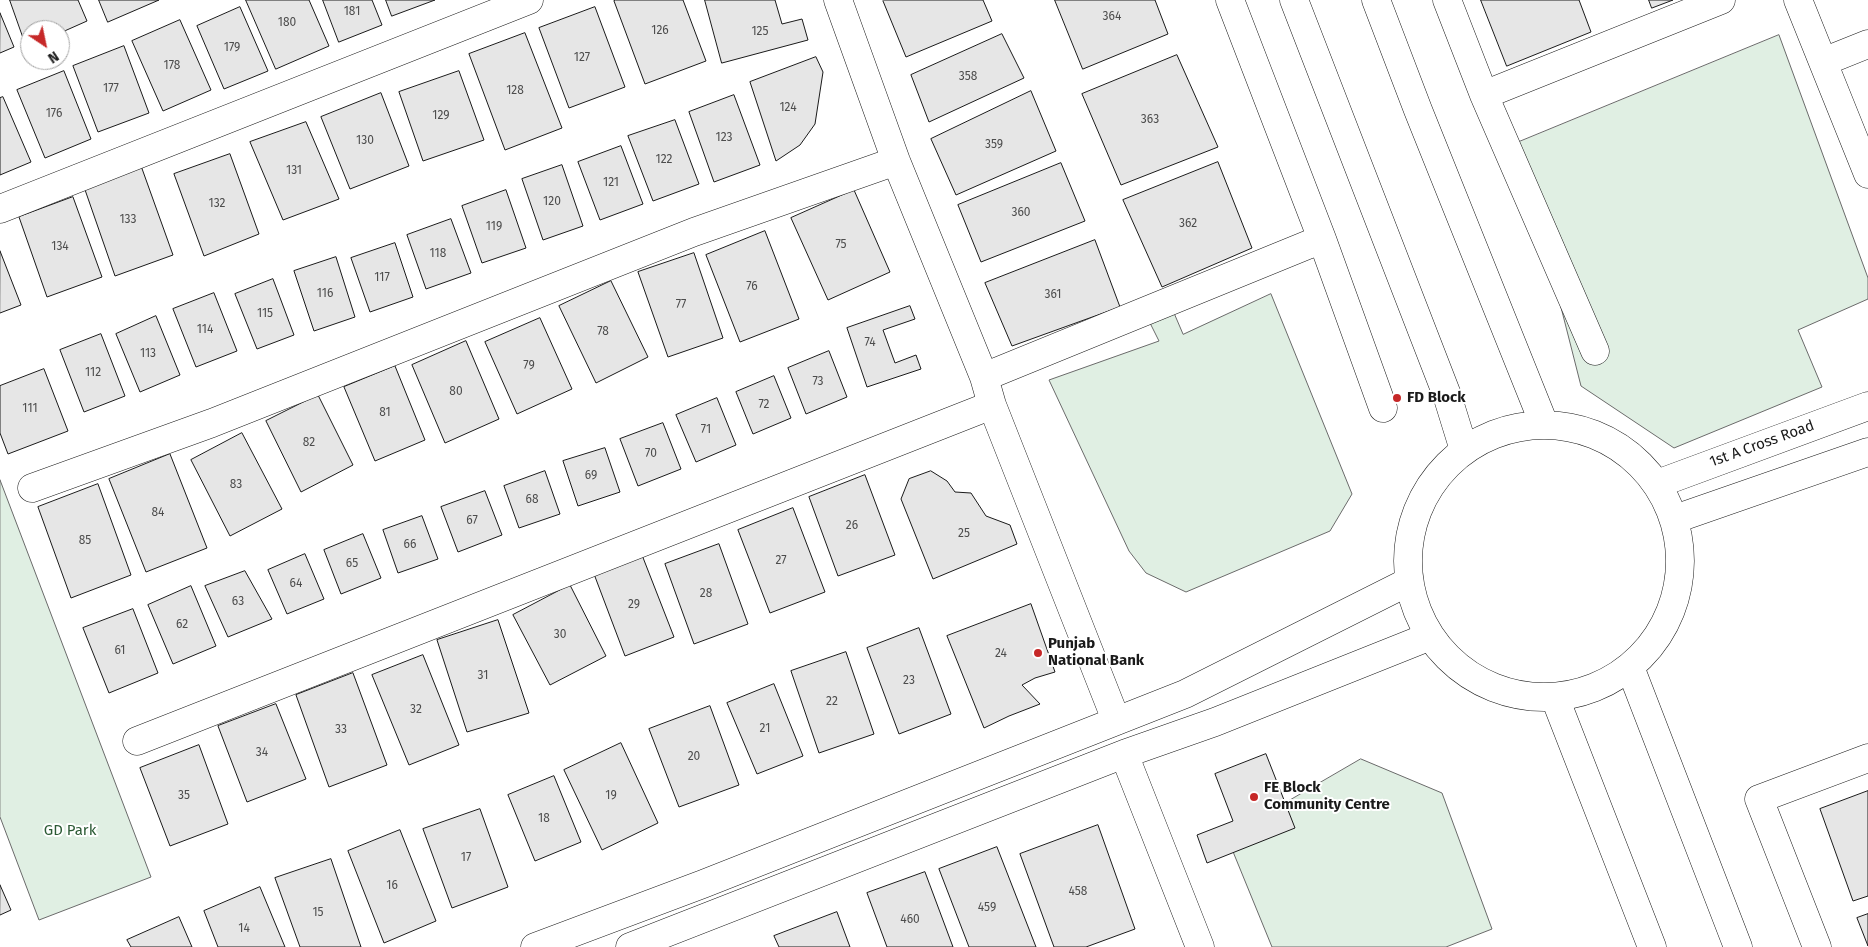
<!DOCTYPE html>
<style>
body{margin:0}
#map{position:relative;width:1868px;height:947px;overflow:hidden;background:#fff;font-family:"Fira Sans",sans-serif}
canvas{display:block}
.north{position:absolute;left:20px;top:20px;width:50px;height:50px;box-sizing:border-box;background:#fff;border:1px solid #a3a3a3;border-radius:50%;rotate:146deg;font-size:14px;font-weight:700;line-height:20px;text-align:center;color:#1a1a1a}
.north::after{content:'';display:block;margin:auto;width:18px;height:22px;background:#c62828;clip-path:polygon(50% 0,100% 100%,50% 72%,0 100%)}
</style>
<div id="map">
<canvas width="1868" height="947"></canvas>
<div class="north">N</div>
</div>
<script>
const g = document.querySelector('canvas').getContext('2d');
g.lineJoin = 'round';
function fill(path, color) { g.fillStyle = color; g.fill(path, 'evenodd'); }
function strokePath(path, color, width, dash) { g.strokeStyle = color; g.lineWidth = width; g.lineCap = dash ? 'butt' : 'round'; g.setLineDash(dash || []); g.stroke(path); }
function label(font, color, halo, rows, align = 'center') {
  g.font = font + ' "Fira Sans",sans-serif'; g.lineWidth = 4; g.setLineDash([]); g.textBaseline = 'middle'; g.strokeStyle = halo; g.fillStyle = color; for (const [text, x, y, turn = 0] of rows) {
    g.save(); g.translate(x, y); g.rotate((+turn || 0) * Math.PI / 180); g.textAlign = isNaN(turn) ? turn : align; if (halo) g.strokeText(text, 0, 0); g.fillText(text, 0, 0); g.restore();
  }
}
const green = new Path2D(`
 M 1779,35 L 1868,278 L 1868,299 L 1798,330 L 1822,387 L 1674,448 L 1581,386 L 1519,142 Z
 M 1271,294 L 1352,494 L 1330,531 L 1186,592 L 1146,573 L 1129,551 L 1049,380 L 1159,341 L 1146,315 L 1171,306 L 1183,334 Z
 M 0,480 L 151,877 L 39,920 L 0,817 Z
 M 1361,759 L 1442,793 L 1492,929 L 1446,947 L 1272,947 L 1227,837 Z`);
fill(green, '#e0efe3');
strokePath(green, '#6a6a6a', 1);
const building = new Path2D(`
 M 10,0 L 78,0 L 87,21 L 60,33 L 60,30 L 30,30 L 30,47 L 27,48 Z
 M 99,0 L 159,0 L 108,22 Z
 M 246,0 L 309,0 L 329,46 L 276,69 Z
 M 323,0 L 372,0 L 382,25 L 339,42 Z
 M 386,0 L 435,0 L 392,16 Z
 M 616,0 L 683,0 L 706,61 L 645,84 L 614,1 Z
 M 705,0 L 775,0 L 782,24 L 802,19 L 808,40 L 722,63 Z
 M 884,0 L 983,0 L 992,21 L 906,57 L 883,1 Z
 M 1055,0 L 1155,0 L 1168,34 L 1083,69 Z
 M 1481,0 L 1579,0 L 1591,32 L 1507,66 Z
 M 1649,0 L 1673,0 L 1652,8 Z
 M 240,7 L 268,71 L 224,89 L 197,26 Z
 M 595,7 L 625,87 L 569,108 L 539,28 Z
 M 0,13 L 14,47 L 0,53 Z
 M 180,20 L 211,90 L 163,111 L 132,41 Z
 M 525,33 L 562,128 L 505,150 L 469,54 Z
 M 1002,34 L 1024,78 L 929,122 L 911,75 Z
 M 124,46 L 149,113 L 98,132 L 73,66 Z
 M 1177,55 L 1218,147 L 1121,185 L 1082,94 Z
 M 816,57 L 823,72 L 815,124 L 800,145 L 776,161 L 750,82 Z
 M 64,71 L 91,139 L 45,158 L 17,90 Z
 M 459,71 L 484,140 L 423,161 L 399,92 Z
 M 1031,91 L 1056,151 L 956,195 L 931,139 Z
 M 381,93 L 409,166 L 350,189 L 321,117 Z
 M 734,95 L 760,165 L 714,182 L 689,112 Z
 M 3,97 L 31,162 L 0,175 L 0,98 Z
 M 675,120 L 699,184 L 653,201 L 628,136 Z
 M 306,122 L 339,199 L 283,220 L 250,142 Z
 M 621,146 L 643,204 L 600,220 L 578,162 Z
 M 230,154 L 259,234 L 204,256 L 174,174 Z
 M 1218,162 L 1252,248 L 1162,287 L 1123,200 Z
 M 140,163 L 173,255 L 115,276 L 83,184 Z
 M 1061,163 L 1085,221 L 981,262 L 958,205 Z
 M 562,165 L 583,226 L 543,240 L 522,179 Z
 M 506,190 L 526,248 L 482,263 L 462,206 Z
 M 854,190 L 890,272 L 828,300 L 791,218 Z
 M 73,197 L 102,277 L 47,297 L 19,217 Z
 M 451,219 L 471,273 L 426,289 L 407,235 Z
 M 765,231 L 799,319 L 740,342 L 706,255 Z
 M 1095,240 L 1120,307 L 1012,346 L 985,283 Z
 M 395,243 L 413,297 L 370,312 L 351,258 Z
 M 0,251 L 21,305 L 0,313 Z
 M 694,253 L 723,338 L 668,357 L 638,272 Z
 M 336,257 L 355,317 L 314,331 L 294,271 Z
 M 273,279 L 294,335 L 257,349 L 235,294 Z
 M 611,281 L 648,357 L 596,383 L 559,306 Z
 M 214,293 L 237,351 L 196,367 L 173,309 Z
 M 910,306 L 915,319 L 883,330 L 895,363 L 916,355 L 921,369 L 867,387 L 847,328 Z
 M 156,316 L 180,375 L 140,392 L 116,334 Z
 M 540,318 L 572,389 L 517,414 L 485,342 Z
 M 101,334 L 125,396 L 84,412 L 60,350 Z
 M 466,341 L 499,419 L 445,443 L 412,365 Z
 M 829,351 L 847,397 L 806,414 L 788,368 Z
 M 395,366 L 425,440 L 375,461 L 344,387 Z
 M 44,369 L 68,431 L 8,454 L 0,433 L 0,386 Z
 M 774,376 L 791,418 L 753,434 L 736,392 Z
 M 318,395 L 353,465 L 301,492 L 266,421 Z
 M 717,398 L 736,445 L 696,462 L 676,415 Z
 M 663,423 L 681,469 L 638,486 L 620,439 Z
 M 242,433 L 282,509 L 230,536 L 191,460 Z
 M 605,448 L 620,492 L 578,506 L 563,461 Z
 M 170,454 L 207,548 L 146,572 L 109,479 Z
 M 545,471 L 560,514 L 519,528 L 504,486 Z
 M 931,471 L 947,481 L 955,492 L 971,493 L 986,516 L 1010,525 L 1017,544 L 933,579 L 901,499 L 909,479 Z
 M 865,475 L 895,555 L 838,576 L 809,497 Z
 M 98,484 L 131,575 L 71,598 L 38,507 Z
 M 485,491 L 502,535 L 458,552 L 441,507 Z
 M 793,508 L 825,592 L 770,613 L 738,530 Z
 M 422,516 L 438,559 L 398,573 L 383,530 Z
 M 363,534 L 381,578 L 341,594 L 324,550 Z
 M 719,544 L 748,624 L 694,644 L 665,564 Z
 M 305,554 L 324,599 L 287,614 L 268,570 Z
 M 642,555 L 674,637 L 625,656 L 594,574 Z
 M 245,571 L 272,619 L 228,637 L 205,586 Z
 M 570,585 L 606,656 L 550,685 L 513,615 Z
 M 191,586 L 216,646 L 173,664 L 148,605 Z
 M 1031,604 L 1055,672 L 1035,678 L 1022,685 L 1040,704 L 1009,716 L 984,728 L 947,636 Z
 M 133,609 L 158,673 L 109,693 L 83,628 Z
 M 498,620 L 529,713 L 467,732 L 437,640 Z
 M 919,628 L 951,714 L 899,734 L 867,648 Z
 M 846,652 L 874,734 L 819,753 L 791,671 Z
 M 423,655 L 459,745 L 409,765 L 372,675 Z
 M 353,673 L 387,765 L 329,787 L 296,695 Z
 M 774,684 L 803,756 L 757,774 L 727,703 Z
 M 276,704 L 306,779 L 247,802 L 218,726 Z
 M 710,706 L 739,785 L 679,807 L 649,729 Z
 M 621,743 L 658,823 L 602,850 L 564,770 Z
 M 199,745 L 228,824 L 170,846 L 140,768 Z
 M 1266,754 L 1295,828 L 1207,863 L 1197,835 L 1233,821 L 1215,774 Z
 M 554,776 L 581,842 L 535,861 L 508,795 Z
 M 1868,791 L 1868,896 L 1853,901 L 1820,809 Z
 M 480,809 L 508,887 L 452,908 L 423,829 Z
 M 1098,825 L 1135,929 L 1086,947 L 1054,947 L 1020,854 Z
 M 400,830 L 436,921 L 384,943 L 348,851 Z
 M 997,847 L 1036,947 L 969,947 L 939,869 Z
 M 331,859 L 361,947 L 300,947 L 275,878 Z
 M 925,872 L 953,947 L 887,947 L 867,893 Z
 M 0,885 L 11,910 L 0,915 Z
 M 260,887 L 285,947 L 218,947 L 204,911 Z
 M 837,912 L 850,947 L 779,947 L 774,936 Z
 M 1868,914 L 1868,946 L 1857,918 Z
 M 179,917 L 192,947 L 131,947 L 127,940 Z`);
fill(building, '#e6e6e6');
strokePath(building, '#1a1a1a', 1);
const minor = new Path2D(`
 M 838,0 L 896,161 L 984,377 L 992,405 L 1116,720
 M 1230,0 L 1322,239 L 1383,408
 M 1447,0 L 1484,95 L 1595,351
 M 1798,0 L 1868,174
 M 1823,62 L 1868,44
 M 1484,95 L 1721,0
 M 0,209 L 529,0
 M 984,377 L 1322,239
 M 1657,484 L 1868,406
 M 32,488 L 212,423 L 694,232 L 896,161
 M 1675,519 L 1868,452
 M 137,741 L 992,405
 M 1124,754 L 1200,947
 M 535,947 L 703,884 L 1185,694 L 1408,582
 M 630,947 L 1124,754 L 1215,722 L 1428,637
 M 1817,947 L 1759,799 L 1868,758`);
const major = new Path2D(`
 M 1294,0 L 1447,395 L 1464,450
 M 1376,0 L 1418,110 L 1544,424
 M1408 561a136 136 0 1 1 272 0a136 136 0 1 1-272 0Z
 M 1630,667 L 1738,947
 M 1555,698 L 1652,947`);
strokePath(minor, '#1a1a1a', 29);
strokePath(major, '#1a1a1a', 29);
strokePath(minor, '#fff', 28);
strokePath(major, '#fff', 28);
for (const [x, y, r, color] of [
 [1397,398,5,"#c62828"],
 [1038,653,5,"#c62828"],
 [1254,797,5,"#c62828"]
]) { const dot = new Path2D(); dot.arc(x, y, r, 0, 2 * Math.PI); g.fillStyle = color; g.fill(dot); strokePath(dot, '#fff', 2); }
label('12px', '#4d4d4d', null, [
 ["181",352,12],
 ["364",1112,17],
 ["180",287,23],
 ["126",660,31],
 ["125",760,32],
 ["179",232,48],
 ["127",582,58],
 ["178",172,66],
 ["358",968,77],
 ["177",111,89],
 ["128",515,91],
 ["124",788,108],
 ["176",54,114],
 ["129",441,116],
 ["363",1150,120],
 ["123",724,138],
 ["130",365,141],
 ["359",994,145],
 ["122",664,160],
 ["131",294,171],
 ["121",611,183],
 ["120",552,202],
 ["132",217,204],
 ["360",1021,213],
 ["133",128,220],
 ["362",1188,224],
 ["119",494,227],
 ["75",841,245],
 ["134",60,247],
 ["118",438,254],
 ["117",382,278],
 ["76",752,287],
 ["116",325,294],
 ["361",1053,295],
 ["77",681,305],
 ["115",265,314],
 ["114",205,330],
 ["78",603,332],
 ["74",870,343],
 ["113",148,354],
 ["79",529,366],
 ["112",93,373],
 ["73",818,382],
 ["80",456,392],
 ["72",764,405],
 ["111",30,409],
 ["81",385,413],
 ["71",706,430],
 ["82",309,443],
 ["70",651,454],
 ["69",591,476],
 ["83",236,485],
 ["68",532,500],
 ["84",158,513],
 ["67",472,521],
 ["26",852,526],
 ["25",964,534],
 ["85",85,541],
 ["66",410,545],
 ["27",781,561],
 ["65",352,564],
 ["64",296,584],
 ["28",706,594],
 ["63",238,602],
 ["29",634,605],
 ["62",182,625],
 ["30",560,635],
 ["61",120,651],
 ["24",1001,654],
 ["31",483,676],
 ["23",909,681],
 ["22",832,702],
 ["32",416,710],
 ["21",765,729],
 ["33",341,730],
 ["34",262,753],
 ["20",694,757],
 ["35",184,796],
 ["19",611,796],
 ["18",544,819],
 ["17",466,858],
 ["16",392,886],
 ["458",1078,892],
 ["459",987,908],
 ["15",318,913],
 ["460",910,920],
 ["14",244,929]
]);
label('bold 15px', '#1a1a1a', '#fff', [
 ["FD Block",1407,398],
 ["Punjab",1048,644],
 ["National Bank",1048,661],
 ["FE Block",1264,788],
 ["Community Centre",1264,805]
], 'left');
label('15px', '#1a1a1a', '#fff', [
 ["1st A Cross Road",1762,444,-20]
]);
label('15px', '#2b5a34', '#fff', [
 ["GD Park",70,831]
]);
</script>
